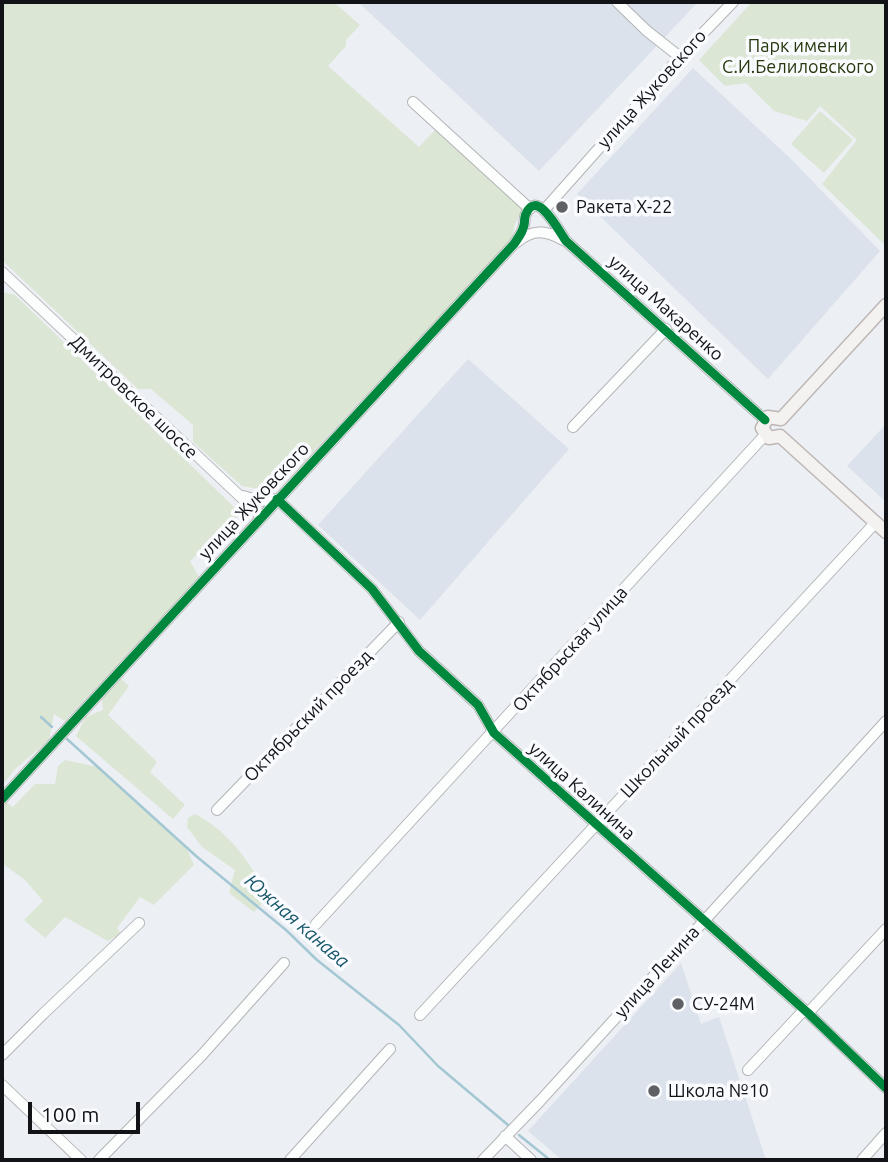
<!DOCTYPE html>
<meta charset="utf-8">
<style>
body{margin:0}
#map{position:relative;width:888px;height:1162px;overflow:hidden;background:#eceff3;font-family:Ubuntu,sans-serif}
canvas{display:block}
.frame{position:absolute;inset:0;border:4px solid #121316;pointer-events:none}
.scale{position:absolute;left:28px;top:1102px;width:112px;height:32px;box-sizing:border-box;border:4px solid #121316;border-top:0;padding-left:9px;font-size:21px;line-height:24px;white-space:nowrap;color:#121316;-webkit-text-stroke:5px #f9fbff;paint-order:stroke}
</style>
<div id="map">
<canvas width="888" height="1162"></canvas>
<div class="frame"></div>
<div class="scale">100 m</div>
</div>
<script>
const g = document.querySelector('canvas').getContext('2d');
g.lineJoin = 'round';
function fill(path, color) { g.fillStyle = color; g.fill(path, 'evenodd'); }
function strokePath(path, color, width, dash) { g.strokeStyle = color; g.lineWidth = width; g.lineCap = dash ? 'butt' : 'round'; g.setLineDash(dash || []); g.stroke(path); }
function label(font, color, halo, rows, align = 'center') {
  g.font = font + ' Ubuntu,sans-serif'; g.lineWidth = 7; g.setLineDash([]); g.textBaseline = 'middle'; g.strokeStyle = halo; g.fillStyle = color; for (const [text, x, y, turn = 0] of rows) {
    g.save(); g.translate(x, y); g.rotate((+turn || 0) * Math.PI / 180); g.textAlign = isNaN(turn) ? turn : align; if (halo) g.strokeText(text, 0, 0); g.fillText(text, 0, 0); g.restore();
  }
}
fill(new Path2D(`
 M 358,2 L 698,2 L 539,171 Z
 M 693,68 L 791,159 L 880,251 L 768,379 L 577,194 Z
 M 468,359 L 569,449 L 420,620 L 318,525 Z
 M 886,424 L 886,502 L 847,466 Z
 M 681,963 L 701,1024 L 719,1017 L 766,1160 L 562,1160 L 528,1131 Z`), '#dce2eb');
fill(new Path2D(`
 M 2,2 L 334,2 L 360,25 L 346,40 L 346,46 L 328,66 L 419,147 L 436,129 L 524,207 L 515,224 L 512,239 L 286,481 L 270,491 L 242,486 L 193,442 L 193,425 L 151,389 L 138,389 L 2,260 Z
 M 752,2 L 886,2 L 886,246 L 822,184 L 857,140 L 820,106 L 807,121 L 774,111 L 746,83 L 725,86 L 699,60 Z
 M 820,111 L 853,140 L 824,173 L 791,144 Z
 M 2,292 L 15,295 L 233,506 L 238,516 L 214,540 L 217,553 L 212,557 L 201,551 L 190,561 L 199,577 L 65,721 L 54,714 L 49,740 L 15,769 L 2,786 Z
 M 119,677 L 129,686 L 108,715 L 157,762 L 150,772 L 185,805 L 173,819 L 76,736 L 86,717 L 103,710 L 102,700 Z
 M 65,760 L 97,767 L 187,849 L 194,865 L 154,905 L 140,897 L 117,928 L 121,934 L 108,941 L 65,917 L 45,938 L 24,920 L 43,901 L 25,880 L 2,863 L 2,801 L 3,800 L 13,807 L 35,784 L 55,784 L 58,766 Z
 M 195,814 C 232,834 248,861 269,896 L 254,912 L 229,893 L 235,870 L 202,847 L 187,827 L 188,818 Z`), '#dce6d5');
strokePath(new Path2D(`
 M 41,717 L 52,727
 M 67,739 L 196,856 L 286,930 L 317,960 L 399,1025 L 438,1066 L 508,1125
 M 519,1135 L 550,1160`), '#a4c7d4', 2.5);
const minor = new Path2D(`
 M 617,2 L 647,31 L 680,57
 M 413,102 L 530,209
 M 545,209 L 680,57 L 733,2
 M 517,242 C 533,229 545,230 563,240
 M 2,272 L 261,516
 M 573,427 L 666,329
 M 243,496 L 260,501 L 277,499
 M 277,499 L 372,589 L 419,651 L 478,705 L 494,733 L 808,1013 L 886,1088
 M 2,799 L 514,244 C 518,238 523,232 524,225 C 525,222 524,217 526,214 C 537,187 560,233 566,241 L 765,420
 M 217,810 L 399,622
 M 316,924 L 765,435
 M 808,1013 L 886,929
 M 420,1015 L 876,522
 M 2,1055 L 43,1014 L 139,923
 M 748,1070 L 804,1010
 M 2,1085 L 81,1160
 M 505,1136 L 531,1160
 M 99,1160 L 202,1055 L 284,963
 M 290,1160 L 390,1049
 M 483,1160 L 540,1101 L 886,721
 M 862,1160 L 886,1133`);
const major = new Path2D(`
 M 781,419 L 886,305
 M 780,436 L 886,532
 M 780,436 L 769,438 L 762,428 L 768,417 L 781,419`);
strokePath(minor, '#b2b4b6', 12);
strokePath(major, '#bdb7b6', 15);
strokePath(minor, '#fcfdfd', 10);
strokePath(major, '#f4f2f0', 12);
strokePath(new Path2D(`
 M 277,499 L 372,589 L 419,651 L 478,705 L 494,733 L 808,1013 L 886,1088
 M 2,799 L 514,244 C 518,238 523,232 524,225 C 525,222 524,217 526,214 C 537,187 560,233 566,241 L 765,420`), '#00873e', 9);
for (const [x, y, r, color] of [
 [562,207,7,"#5e6063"],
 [678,1004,7,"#5e6063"],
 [654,1091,7,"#5e6063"]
]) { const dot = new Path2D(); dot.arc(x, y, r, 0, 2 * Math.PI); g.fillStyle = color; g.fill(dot); strokePath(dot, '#f9fbff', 2.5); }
label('18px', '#27380c', '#f9fbff', [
 ["Парк имени",798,46],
 ["С.И.Белиловского",798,67]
]);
label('18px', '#121316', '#f9fbff', [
 ["улица Жуковского",652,89,-48],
 ["улица Макаренко",666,308,42],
 ["Дмитровское шоссе",134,397,44],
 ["улица Жуковского",254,501,-47],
 ["Октябрьская улица",570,649,-48],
 ["Октябрьский проезд",308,716,-46],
 ["Школьный проезд",677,738,-47],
 ["улица Калинина",582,791,42],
 ["улица Ленина",657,972,-48]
]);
label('18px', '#121316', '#f9fbff', [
 ["Ракета Х-22",576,207],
 ["СУ-24М",692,1004],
 ["Школа №10",668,1091]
], 'left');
label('italic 19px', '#165669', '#f9fbff', [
 ["Южная канава",297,921,41]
]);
</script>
